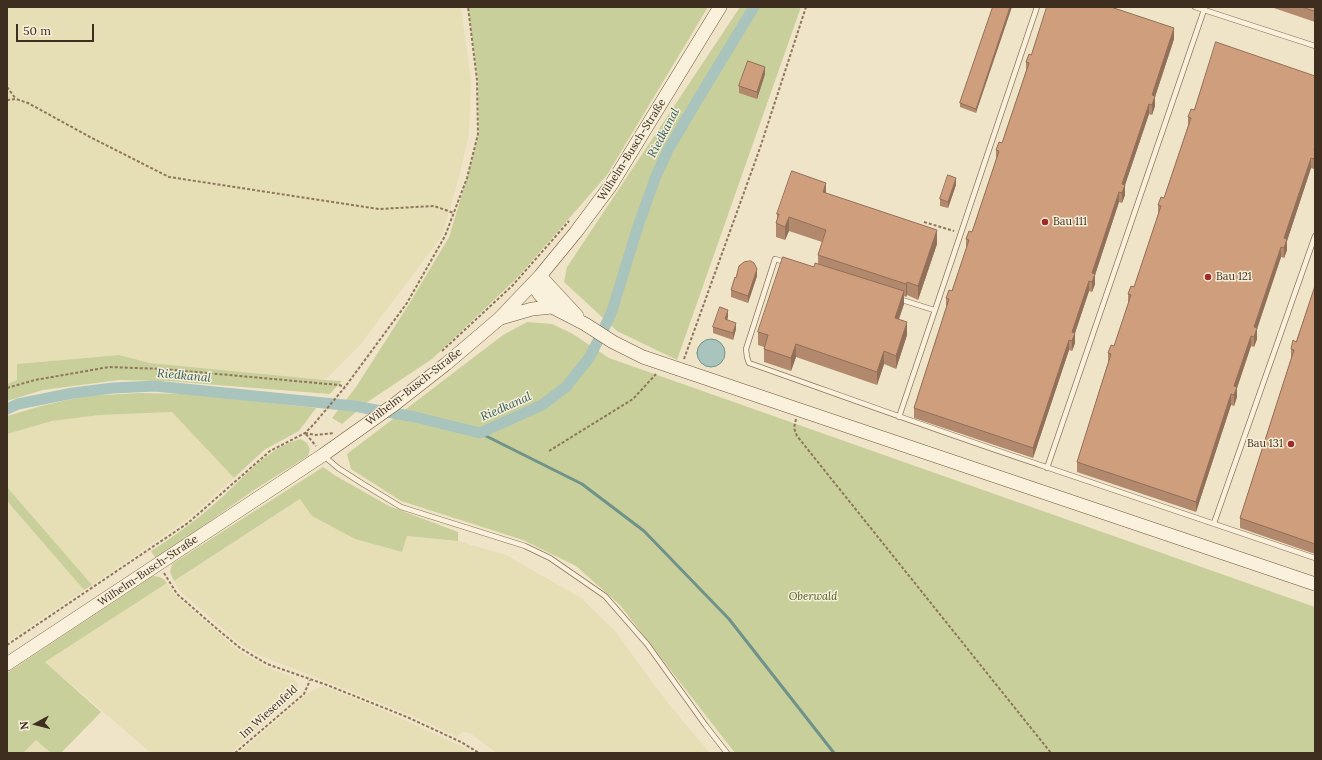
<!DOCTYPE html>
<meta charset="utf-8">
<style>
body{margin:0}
#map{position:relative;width:1322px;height:760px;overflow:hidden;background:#f0e4c8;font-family:Lora,serif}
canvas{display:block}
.frame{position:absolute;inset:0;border:8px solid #3d2e20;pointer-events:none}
.north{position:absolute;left:16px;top:704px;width:40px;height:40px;-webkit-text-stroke:3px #f7eed8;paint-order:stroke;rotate:263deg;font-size:11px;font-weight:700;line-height:16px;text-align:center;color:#3d2e20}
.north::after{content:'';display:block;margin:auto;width:14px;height:18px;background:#3d2e20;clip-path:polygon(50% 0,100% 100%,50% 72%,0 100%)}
.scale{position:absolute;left:16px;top:24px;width:78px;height:18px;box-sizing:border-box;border:2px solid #3d2e20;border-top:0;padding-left:5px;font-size:12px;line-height:14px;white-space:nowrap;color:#3d2e20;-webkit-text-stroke:3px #f7eed8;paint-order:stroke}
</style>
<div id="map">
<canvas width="1322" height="760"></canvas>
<div class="frame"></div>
<div class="north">N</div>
<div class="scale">50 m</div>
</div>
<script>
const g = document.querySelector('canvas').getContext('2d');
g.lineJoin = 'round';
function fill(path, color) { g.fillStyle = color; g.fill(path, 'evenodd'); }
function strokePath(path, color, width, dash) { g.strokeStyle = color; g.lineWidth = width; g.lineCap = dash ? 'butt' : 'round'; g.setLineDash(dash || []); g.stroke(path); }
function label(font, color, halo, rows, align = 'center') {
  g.font = font + ' Lora,serif'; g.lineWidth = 3; g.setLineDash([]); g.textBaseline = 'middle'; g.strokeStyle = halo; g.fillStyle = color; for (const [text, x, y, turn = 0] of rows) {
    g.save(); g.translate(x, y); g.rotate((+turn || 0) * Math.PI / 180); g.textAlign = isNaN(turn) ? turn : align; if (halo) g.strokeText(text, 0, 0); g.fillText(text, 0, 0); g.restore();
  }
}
fill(new Path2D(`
 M 7,7 L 461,7 L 471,81 L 469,134 L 459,177 L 442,236 L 360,345 L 325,380 L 150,363 L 119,355 L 17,364 L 17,380 L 7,384 Z
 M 172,412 L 234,478 L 188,519 L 92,585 L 7,487 L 7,434 L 52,421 L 100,415 Z
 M 301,499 L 312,516 L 355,539 L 402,552 L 407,536 L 458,541 L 506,555 L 581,598 L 614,630 L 667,702 L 710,753 L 497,753 L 470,733 L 462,732 L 457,737 L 413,716 L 259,655 L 241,645 L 179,590 L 174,581 Z
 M 7,501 L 84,590 L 7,642 Z
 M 167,583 L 175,595 L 239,651 L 267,667 L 292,677 L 298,684 L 298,693 L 231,753 L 151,753 L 45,662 Z
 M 323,686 L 378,708 L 461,746 L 473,753 L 239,753 L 311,691 Z
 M 36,740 L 51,753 L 23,753 Z`), '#e6deb5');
fill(new Path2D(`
 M 468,7 L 708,7 L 607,175 L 517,278 L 432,359 L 369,401 L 342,424 L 332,418 L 356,387 L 409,304 L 449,237 L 467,178 L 479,134 L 478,80 Z
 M 740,7 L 801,7 L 677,360 L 617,331 L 564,282 L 567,267 Z
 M 527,322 L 552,324 L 573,334 L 609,358 L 1315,607 L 1315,753 L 735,753 L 620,605 L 576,566 L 523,540 L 401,501 L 351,469 L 347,454 L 503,335 Z
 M 119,355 L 150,363 L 325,380 L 342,381 L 330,394 L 167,381 L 119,380 L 43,390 L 7,401 L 7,384 L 17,380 L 17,364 Z
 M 139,393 L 190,394 L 316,408 L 299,431 L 264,450 L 234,478 L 172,412 L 100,415 L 52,421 L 7,434 L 7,416 L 41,406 L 85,396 Z
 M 301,439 L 307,443 L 310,449 L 308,456 L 254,490 L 156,559 L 151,551 C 173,537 194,522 213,505 C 239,484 267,446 301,439 Z
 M 323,467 L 336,476 L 389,506 L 458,532 L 458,541 L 407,536 L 402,552 L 355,539 L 312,516 L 300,499 L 174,581 L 170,572 L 172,564 Z
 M 7,487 L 92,585 L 84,590 L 7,501 Z
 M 153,576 C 160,577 163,577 167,583 L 45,662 L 101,712 L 61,753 L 51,753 L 36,740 L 23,753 L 7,753 L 7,673 Z`), '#c9cf9b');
const water = new Path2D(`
 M697 353a14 14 0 1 1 28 0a14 14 0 1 1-28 0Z`);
fill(water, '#a9c4bc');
strokePath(water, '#6f938a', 1);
strokePath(new Path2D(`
 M 480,433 L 582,484 L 644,531 L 729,619 L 834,753`), '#6f938a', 3);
strokePath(new Path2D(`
 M 7,409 L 18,404 L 73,393 L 113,388 L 155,386 L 354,406 L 415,417 L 480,433 L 542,405 L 566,387 L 589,358 L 601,335 L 612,311 L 638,226 L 656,176 L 668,150 L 698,99 L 754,7`), '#a9c4bc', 11);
const lane = new Path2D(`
 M 1195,7 L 1315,46
 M 788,263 L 775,259 L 746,349 L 747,357 L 749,363 C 848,398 946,434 1046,467 C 1135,498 1226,527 1315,558
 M 899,299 L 934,310
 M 899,417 L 1037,7
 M 324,456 L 338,468 L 363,484 L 401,507 L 525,546 L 550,558 L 605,596 L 647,644 L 706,726 L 727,753
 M 1047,468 L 1205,7
 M 1214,523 L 1315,236`);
const secondary = new Path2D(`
 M 540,276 L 577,316
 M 533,284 L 540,295 L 552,307 L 585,324 L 613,342 L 643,357 L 1315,584
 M 501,318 L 532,309 L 552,307
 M 7,664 L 323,455 L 395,404 L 446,364 L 499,319 L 540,276 L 576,232 L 611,185 L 720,7`);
strokePath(lane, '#8d765c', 6);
strokePath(secondary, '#6f573f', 14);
strokePath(new Path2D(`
 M 7,87 L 16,99
 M 7,100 L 16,99 L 28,103 L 90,137 L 169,177 L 379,209 L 434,206 L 454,213
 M 924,222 L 954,231
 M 442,351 L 513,285 L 569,221
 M 684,359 L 760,148 L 806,7
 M 7,388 L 35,380 L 109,367 L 163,369 L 339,385 L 345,387
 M 796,419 L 794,428 L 797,436 L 1051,753
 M 305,433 L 315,435 L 334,433
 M 306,434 L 316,446
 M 549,451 L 633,399 L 656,374
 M 164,573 L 177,594 L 216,628 L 240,648 L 267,664 L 327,685 L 407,717 L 461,742 L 479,753
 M 7,645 L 188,523 L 270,451 L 305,433 L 314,424 L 345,387 L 407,303 L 445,236 L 467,178 L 478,134 L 477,80 L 468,7
 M 235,753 L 304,694 L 310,680`), '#8d765c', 2, [3, 2]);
strokePath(lane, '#faf1dc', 4.5);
strokePath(secondary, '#faf1dc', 13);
fill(new Path2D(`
 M 993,7 L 976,113 L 960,107 L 960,103 Z
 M 1271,7 L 1315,7 L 1315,22 Z
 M 1174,39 L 1155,97 L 1155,106 L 1152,115 L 1149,114 L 1125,185 L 1125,195 L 1122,203 L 1119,202 L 1095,275 L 1095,284 L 1092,292 L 1089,291 L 1075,333 L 1075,343 L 1072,351 L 1069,350 L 1033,458 L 914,418 L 914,408 L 946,308 L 946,298 L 952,291 L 966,249 L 966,239 L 972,232 L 996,160 L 996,150 L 1002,143 L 1026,71 L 1026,62 L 1031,55 Z
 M 765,74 L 757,99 L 739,93 L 739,86 Z
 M 1315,76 L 1315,166 L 1314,169 L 1311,168 L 1287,241 L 1287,250 L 1284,258 L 1281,257 L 1257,329 L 1257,339 L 1254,347 L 1251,346 L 1237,388 L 1237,397 L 1234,406 L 1231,405 L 1196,512 L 1077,472 L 1077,462 L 1108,363 L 1108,353 L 1114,346 L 1128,304 L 1128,294 L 1134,287 L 1158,215 L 1158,205 L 1164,198 L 1188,126 L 1188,117 L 1194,110 Z
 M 956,185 L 948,208 L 940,206 L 940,199 Z
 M 826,193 L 937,244 L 918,300 L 907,295 L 906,297 L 904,296 L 904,304 L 899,319 L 907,335 L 896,369 L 884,364 L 877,385 L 796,357 L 791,371 L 764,362 L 764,347 L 758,345 L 758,332 L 818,264 L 818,255 L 822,242 L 789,231 L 785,240 L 776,237 L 776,223 L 777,219 L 777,214 Z
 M 757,276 L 748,303 L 731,297 L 731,290 L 736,278 Z
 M 1315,286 L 1315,554 L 1240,528 L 1240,518 L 1291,359 L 1291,349 L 1296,342 Z
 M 728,317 L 727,319 L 736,329 L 733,340 L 713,333 L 713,327 Z`), '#b2896c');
fill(new Path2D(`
 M 1010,7 L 1012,7 L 976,113 L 976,109 Z
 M 1174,28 L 1174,39 L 1155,97 L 1155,106 L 1152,115 L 1152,95 Z
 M 765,67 L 765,74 L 757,99 L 757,92 Z
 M 1149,104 L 1149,114 L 1125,185 L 1125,195 L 1122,203 L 1122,184 Z
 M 1315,147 L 1315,166 L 1314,169 L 1314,150 Z
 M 1311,158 L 1311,168 L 1287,241 L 1287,250 L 1284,258 L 1284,238 Z
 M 956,178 L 956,185 L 948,208 L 948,202 Z
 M 826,183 L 826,196 L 823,192 Z
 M 1119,192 L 1119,202 L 1095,275 L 1095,284 L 1092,292 L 1092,273 Z
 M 789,217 L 789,231 L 785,240 L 785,227 Z
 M 937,230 L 937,244 L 918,300 L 918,286 Z
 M 1281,247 L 1281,257 L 1257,329 L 1257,339 L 1254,347 L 1254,327 Z
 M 757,269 L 757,276 L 748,303 L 748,296 Z
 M 1089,281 L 1089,291 L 1075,333 L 1075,343 L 1072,351 L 1072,332 Z
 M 907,282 L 907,295 L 906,297 L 906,284 Z
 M 904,291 L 904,304 L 895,330 L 895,318 Z
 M 728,310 L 728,317 L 725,326 L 725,319 Z
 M 907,322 L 907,335 L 896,369 L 896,356 Z
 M 736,323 L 736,329 L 733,340 L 733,333 Z
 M 1251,336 L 1251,346 L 1237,388 L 1237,397 L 1234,406 L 1234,386 Z
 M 1069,340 L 1069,350 L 1033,458 L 1033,448 Z
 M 796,344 L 796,357 L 791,371 L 791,358 Z
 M 884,351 L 884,364 L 877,385 L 877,372 Z
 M 1231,394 L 1231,405 L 1196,512 L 1196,502 Z`), '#916f58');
const building = new Path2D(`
 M 993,7 L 1010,7 L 976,109 L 960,103 Z
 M 1047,7 L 1111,7 L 1174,28 L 1152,95 L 1155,96 L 1152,105 L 1149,104 L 1122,184 L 1125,185 L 1122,193 L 1119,192 L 1092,273 L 1095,274 L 1092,282 L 1089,281 L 1072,332 L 1075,333 L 1072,341 L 1069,340 L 1033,448 L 914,408 L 949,299 L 946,298 L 949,290 L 952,291 L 969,240 L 966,239 L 969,231 L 972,232 L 999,151 L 996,150 L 999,142 L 1002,143 L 1029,63 L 1026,62 L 1029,54 L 1031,55 Z
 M 1302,7 L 1315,7 L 1315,11 Z
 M 1216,42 L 1315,76 L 1315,147 L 1314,150 L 1315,150 L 1315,155 L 1314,159 L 1311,158 L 1284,238 L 1287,239 L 1284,248 L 1281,247 L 1254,327 L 1257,328 L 1254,337 L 1251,336 L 1234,386 L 1237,387 L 1234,395 L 1231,394 L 1196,502 L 1077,462 L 1111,354 L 1108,353 L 1111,345 L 1114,346 L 1131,295 L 1128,294 L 1131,286 L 1134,287 L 1161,206 L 1158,205 L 1161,197 L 1164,198 L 1191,118 L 1188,117 L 1191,109 L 1194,110 Z
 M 748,61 L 765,67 L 757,92 L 739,86 Z
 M 792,171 L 826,183 L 823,192 L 937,230 L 918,286 L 907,282 L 906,284 L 818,255 L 826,230 L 789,217 L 785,227 L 776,223 L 779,214 L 777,214 Z
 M 948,175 L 956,178 L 948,202 L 940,199 Z
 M 783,257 L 814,267 L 815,263 L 904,291 L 895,318 L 907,322 L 896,356 L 884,351 L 877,372 L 796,344 L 791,358 L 764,349 L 768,335 L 758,332 Z
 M 751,261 L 754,263 L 757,269 L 748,296 L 731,290 L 735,277 L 736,278 L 739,266 L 744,262 Z
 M 1315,286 L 1315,544 L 1240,518 L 1294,350 L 1291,349 L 1293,340 L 1296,342 Z
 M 720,307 L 728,310 L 725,319 L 736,323 L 733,333 L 713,327 Z`);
fill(building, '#cf9f7d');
strokePath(building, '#916f58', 1);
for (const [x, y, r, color] of [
 [1045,222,4,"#9e2a2b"],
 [1208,277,4,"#9e2a2b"],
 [1291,444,4,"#9e2a2b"]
]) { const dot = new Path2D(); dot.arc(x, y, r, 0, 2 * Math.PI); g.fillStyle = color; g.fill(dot); strokePath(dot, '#f7eed8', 1.5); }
label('11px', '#3d2e20', '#f7eed8', [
 ["Wilhelm-Busch-Straße",632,150,-58],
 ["Wilhelm-Busch-Straße",414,387,-38],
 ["Wilhelm-Busch-Straße",148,571,-34],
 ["Im Wiesenfeld",269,712,-42]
]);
label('11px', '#3d2e20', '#f7eed8', [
 ["Bau 111",1053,222],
 ["Bau 121",1216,277],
 ["Bau 131",1283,444,"right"]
], 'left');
label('italic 11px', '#4d5a26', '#f7eed8', [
 ["Oberwald",813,597]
]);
label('italic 12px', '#2f5d5a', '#f7eed8', [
 ["Riedkanal",664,133,-62],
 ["Riedkanal",184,376,5],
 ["Riedkanal",506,407,-24]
]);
</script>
